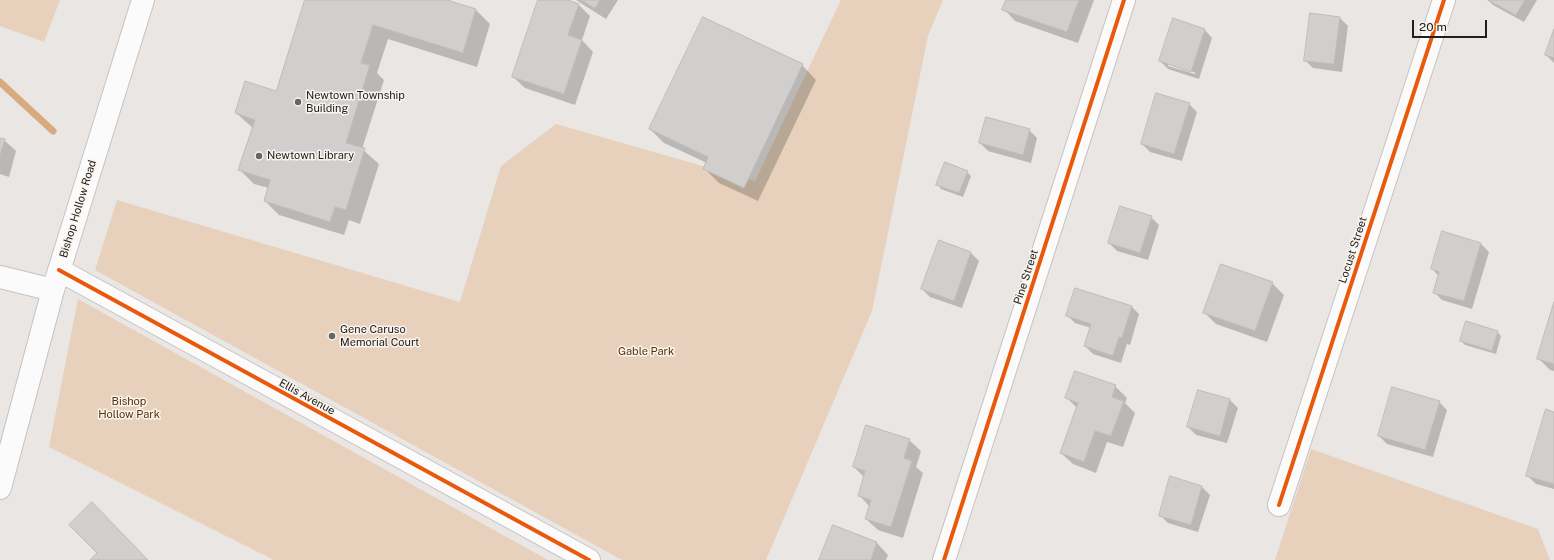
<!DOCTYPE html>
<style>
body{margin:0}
#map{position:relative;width:1554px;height:560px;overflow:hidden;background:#e9e6e4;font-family:"Public Sans",sans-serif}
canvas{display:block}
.scale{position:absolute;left:1412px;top:20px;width:75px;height:18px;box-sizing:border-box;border:2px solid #22201e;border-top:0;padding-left:5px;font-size:12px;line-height:14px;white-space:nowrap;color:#22201e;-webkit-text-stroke:3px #faf4ef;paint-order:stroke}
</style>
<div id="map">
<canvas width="1554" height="560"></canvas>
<div class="scale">20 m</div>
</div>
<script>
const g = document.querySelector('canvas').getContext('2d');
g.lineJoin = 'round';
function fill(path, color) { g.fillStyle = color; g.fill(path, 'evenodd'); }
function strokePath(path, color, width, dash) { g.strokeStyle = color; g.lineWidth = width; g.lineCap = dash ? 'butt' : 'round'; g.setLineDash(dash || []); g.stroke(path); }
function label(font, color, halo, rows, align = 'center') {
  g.font = font + ' "Public Sans",sans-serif'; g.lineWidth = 3; g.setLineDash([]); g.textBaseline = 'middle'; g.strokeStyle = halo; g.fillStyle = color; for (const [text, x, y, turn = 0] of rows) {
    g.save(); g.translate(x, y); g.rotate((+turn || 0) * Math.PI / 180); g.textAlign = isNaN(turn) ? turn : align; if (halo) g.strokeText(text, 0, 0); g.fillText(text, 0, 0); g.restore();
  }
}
fill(new Path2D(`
 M 0,0 L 60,0 L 44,42 L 0,26 Z
 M 841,0 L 943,0 L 928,36 L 872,311 L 766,560 L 622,560 L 95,270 L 117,200 L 460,302 L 501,166 L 556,124 L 755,181 Z
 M 78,299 L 548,560 L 274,560 L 49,447 Z
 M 1311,449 L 1538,529 L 1550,560 L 1275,560 Z`), '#e8d1bc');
fill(new Path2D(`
 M 306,0 L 444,0 L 476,10 L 490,24 L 477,67 L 388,39 L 377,73 L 384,80 L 362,149 L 379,164 L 360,224 L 349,220 L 344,235 L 279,215 L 265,201 L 269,188 L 254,184 L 240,170 L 253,128 L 236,113 L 276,92 Z
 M 539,0 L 565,0 L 578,4 L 590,16 L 582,40 L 593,52 L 575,105 L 525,88 L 513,77 Z
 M 576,0 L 618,0 L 606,19 Z
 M 1007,0 L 1094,0 L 1078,43 L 1015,21 L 1004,9 Z
 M 1488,0 L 1537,0 L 1524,22 L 1493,5 Z
 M 1340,18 L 1348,26 L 1342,72 L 1313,68 L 1305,60 Z
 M 1204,29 L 1212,38 L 1199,79 L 1168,69 L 1160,61 ZM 1168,63 L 1196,73 L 1195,74 L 1168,66 Z
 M 1554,32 L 1554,63 L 1546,55 Z
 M 802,65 L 816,80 L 758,201 L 719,183 L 704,168 L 707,163 L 664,143 L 650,129 Z
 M 1189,104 L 1197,112 L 1182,161 L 1150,152 L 1142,144 Z
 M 1029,130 L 1037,138 L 1031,163 L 988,151 L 980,143 Z
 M 0,139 L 4,140 L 16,151 L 9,177 L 0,174 Z
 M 967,172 L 971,176 L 963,197 L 941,189 L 938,185 Z
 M 1151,217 L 1159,225 L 1148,260 L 1117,251 L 1109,243 Z
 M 1443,233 L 1481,244 L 1489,252 L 1472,309 L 1442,300 L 1434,292 L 1439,276 L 1432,269 Z
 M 971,253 L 979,261 L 962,308 L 930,297 L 922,289 Z
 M 1272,283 L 1284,295 L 1267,342 L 1216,324 L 1204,312 Z
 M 1554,305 L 1554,371 L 1550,370 L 1538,358 Z
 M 1131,306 L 1139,314 L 1130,345 L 1127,344 L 1121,363 L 1093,354 L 1085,346 L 1091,328 L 1075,323 L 1067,315 Z
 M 1497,332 L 1501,336 L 1496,354 L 1465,345 L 1461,341 Z
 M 1115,386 L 1127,398 L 1125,403 L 1135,413 L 1123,447 L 1107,442 L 1096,473 L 1073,464 L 1061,453 L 1077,408 L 1067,398 Z
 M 1199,391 L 1230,400 L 1238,408 L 1227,443 L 1196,435 L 1188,427 Z
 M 1439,402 L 1447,410 L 1433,457 L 1387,444 L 1379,436 Z
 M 1554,413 L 1554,489 L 1536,484 L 1528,476 Z
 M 909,440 L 921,451 L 916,467 L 923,473 L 903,538 L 878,530 L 866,519 L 870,507 L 859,495 L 864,477 L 854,467 Z
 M 1202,487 L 1210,495 L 1198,532 L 1168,523 L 1160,515 Z
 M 834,526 L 877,543 L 888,555 L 886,560 L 820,560 Z`), '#0003');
strokePath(new Path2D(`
 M 0,82 L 53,131`), '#d7aa80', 7);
const building = new Path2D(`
 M 305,0 L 447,0 L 476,9 L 463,53 L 373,25 L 361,63 L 370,65 L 346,143 L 365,148 L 346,210 L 335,207 L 330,222 L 264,201 L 270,180 L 238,170 L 255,120 L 235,113 L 245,81 L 276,91 Z
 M 538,0 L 568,0 L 579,4 L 568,35 L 582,40 L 564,94 L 512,77 Z
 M 581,0 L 600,0 L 595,8 Z
 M 1006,0 L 1079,0 L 1067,32 L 1002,10 Z
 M 1488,0 L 1525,0 L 1516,15 Z
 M 1310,13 L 1340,17 L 1334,64 L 1304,61 Z
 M 703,17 L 803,64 L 744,188 L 703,169 L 708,157 L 649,129 Z
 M 1173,18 L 1205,29 L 1191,72 L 1159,61 Z
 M 1554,29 L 1554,58 L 1545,55 Z
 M 1156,93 L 1190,103 L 1174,154 L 1141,144 Z
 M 986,117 L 1030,129 L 1023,155 L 979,143 Z
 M 0,138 L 5,139 L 0,156 Z
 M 945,162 L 968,171 L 959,193 L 936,185 Z
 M 1120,206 L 1152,216 L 1140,253 L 1108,243 Z
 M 1442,231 L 1481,243 L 1464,301 L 1433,293 L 1439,272 L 1431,269 Z
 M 939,240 L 971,252 L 954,301 L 921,289 Z
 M 1221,264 L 1273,282 L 1255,331 L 1203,313 Z
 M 1075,288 L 1132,306 L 1122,338 L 1119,337 L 1113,356 L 1084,346 L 1091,324 L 1066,316 Z
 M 1554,302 L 1554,364 L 1537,359 Z
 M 1466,321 L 1498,331 L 1492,351 L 1460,341 Z
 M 1075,371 L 1116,385 L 1112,397 L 1124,401 L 1111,436 L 1095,431 L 1084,462 L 1060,453 L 1078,403 L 1065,398 Z
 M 1392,387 L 1440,401 L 1425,450 L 1378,436 Z
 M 1198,390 L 1230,399 L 1220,436 L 1187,427 Z
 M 1546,409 L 1554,412 L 1554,484 L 1526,476 Z
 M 866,425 L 910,439 L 904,458 L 912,461 L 891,527 L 865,519 L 871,500 L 858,496 L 865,471 L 853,467 Z
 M 1170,476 L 1202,486 L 1191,525 L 1159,516 Z
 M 92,502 L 148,560 L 90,560 L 97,553 L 69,525 Z
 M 833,525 L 877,542 L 871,560 L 819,560 Z`);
fill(building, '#d1cfcd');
strokePath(building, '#bebcba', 1);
const minor = new Path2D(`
 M 59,270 L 589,560
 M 0,277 L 53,290
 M 0,488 L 53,290 L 143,0
 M 1279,505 L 1444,0
 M 944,560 L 1124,0`);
strokePath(minor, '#c6c3c1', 24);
strokePath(minor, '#fcfbfb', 22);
strokePath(new Path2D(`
 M 59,270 L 589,560
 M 1279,505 L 1444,0
 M 944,560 L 1124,0`), '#e8590c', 4);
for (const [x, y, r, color] of [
 [298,102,4,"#686563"],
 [259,156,4,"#686563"],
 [332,336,4,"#686563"]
]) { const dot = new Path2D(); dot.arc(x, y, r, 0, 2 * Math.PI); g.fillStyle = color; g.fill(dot); strokePath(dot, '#faf4ef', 1.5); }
label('11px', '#22201e', '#faf4ef', [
 ["Newtown Township",306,96],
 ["Building",306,109],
 ["Newtown Library",267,156],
 ["Gene Caruso",340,330],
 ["Memorial Court",340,343]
], 'left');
label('11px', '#22201e', '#faf4ef', [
 ["Bishop Hollow Road",78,209,-73],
 ["Locust Street",1353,250,-72],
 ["Pine Street",1026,277,-72],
 ["Ellis Avenue",307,397,29]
]);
label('11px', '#593000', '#faf4ef', [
 ["Gable Park",646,352],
 ["Bishop",129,402],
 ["Hollow Park",129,415]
]);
</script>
